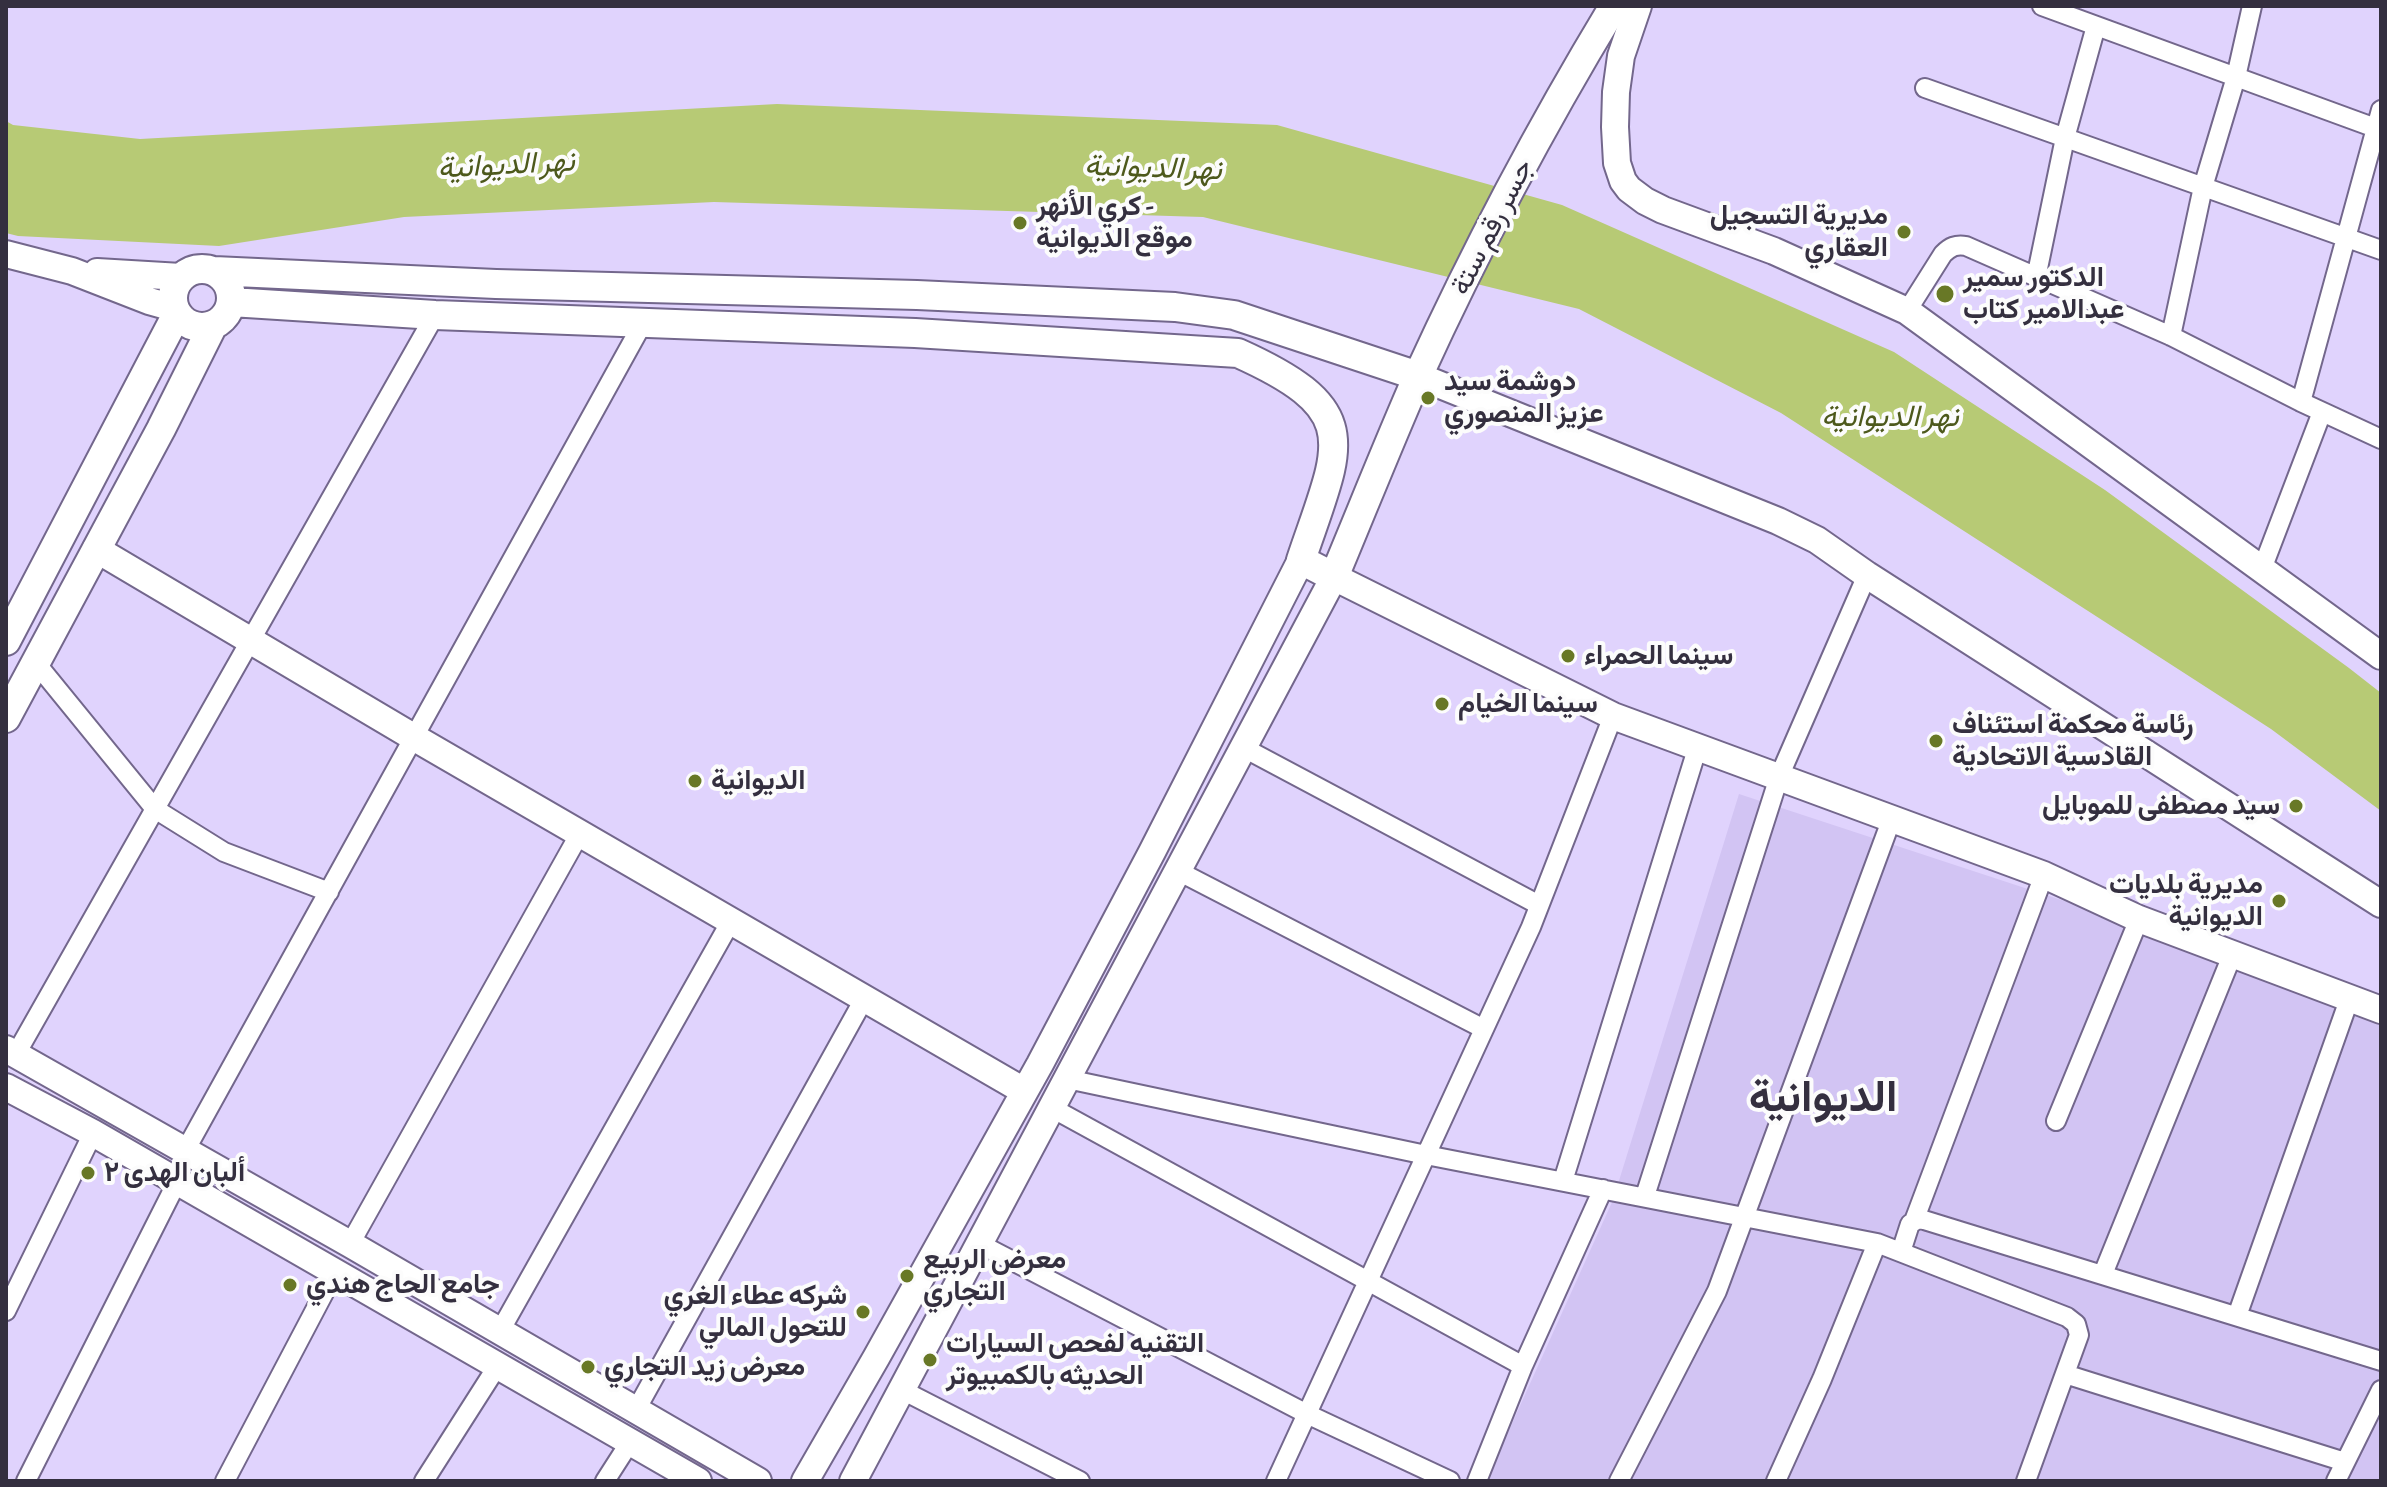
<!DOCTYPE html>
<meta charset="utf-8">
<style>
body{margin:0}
#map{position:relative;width:2387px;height:1487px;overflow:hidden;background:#e0d3fd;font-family:"Alegreya Sans",sans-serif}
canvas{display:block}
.frame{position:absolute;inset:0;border:8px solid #342f3f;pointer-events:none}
</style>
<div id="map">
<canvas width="2387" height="1487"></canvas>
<div class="frame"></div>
</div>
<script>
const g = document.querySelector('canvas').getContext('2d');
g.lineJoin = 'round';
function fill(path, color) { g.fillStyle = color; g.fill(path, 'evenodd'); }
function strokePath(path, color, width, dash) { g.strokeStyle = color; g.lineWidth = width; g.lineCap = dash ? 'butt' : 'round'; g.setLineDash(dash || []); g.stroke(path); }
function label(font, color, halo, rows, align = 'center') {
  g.font = font + ' "Alegreya Sans",Vazirmatn,sans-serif'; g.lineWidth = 8; g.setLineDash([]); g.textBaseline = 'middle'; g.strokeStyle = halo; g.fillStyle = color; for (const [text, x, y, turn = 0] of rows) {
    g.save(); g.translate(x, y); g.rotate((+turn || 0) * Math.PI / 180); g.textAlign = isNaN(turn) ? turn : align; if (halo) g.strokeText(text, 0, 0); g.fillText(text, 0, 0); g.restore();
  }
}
fill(new Path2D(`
 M 1739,794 L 2335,990 L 2381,1016 L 2381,1481 L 1486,1481 L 1613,1200 Z`), '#d2c4f3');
fill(new Path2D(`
 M 777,104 L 1277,125 L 1562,205 L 1894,352 L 2105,490 L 2349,668 L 2381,693 L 2381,811 L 2271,729 L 1781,413 L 1579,309 L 1203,217 L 714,202 L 404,217 L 219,246 L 18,236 L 6,233 L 6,121 L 13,125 L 140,139 Z`), '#b7ca75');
const street = new Path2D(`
 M 2042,6 L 2381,130
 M 1925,88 L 2381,250
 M 2036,278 L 2065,138 L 2096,26
 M 1907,311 L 1943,254 C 1950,247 1956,244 1966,246 L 2171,336 L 2301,402 L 2381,439
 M 2171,336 L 2203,187 L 2236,77 L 2252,6
 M 2301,402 L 2381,110
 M 2262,569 L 2322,412
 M 36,663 L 155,809 L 224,852 L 329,892
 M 1244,748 L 1539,905
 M 1178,871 L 1484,1029
 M 16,1054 L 435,315
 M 1067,1079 L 1426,1155 L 1877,1243 L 2067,1317 L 2076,1324 L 2079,1335 L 2026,1481
 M 1052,1108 L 1523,1366
 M 2056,1121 L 2139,919
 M 185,1151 L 644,321
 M 1563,1181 L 1698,746
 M 1645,1196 L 1779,777 L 1867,575
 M 1914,1221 L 2044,875
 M 350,1244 L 580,833
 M 980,1244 L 1307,1414 L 1450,1481
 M 1901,1252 L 1910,1224 L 1918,1219 L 1924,1220 L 2381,1361
 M 2103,1274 L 2233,953
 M 6,1311 L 93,1133
 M 2237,1316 L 2350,997
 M 500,1331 L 731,921
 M 2065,1374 L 2345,1462
 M 902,1390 L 1080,1481
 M 636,1410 L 864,999
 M 26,1481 L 177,1182
 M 225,1481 L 335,1272
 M 424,1481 L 498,1365
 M 605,1481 L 630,1442
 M 1276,1481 L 1531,927 L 1613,716
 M 1477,1481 L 1523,1366 L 1603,1189
 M 1619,1481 L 1717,1291 L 1892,818
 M 1776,1481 L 1822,1379 L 1877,1243
 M 2336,1481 L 2381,1390`);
const secondary = new Path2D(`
 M 1638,6 L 1621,56 L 1616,92 L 1615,127 L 1617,163 L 1623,181 L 1629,189 L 1645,201 L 1663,210 L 1774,251 L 1907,311 L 2381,656
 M 6,254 L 72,271 L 149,301 L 174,308
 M 97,272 L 181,277
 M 1418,376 L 1778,521 L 1817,540 L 1867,575 L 2381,904
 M 96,549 L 415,738 L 1024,1091
 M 6,1049 L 350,1244 L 758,1481
 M 6,1087 L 93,1133 L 698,1481
 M 805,1481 L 876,1358 L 1040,1064 L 1152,852 L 1301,560
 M 853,1481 L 1334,577 L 1613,716 L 2044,875 L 2139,919 L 2381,1010`);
const primary = new Path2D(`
 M173 298a29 29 0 1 1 58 0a29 29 0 1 1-58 0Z
 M 214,271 L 496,284 L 917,295 L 1175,307 L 1234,315 L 1418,376
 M 231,302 L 435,315 L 915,333 L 1238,353 C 1367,411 1340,444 1301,560 L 1334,577 C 1362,510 1389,442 1418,376 C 1476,249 1542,125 1614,6
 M 6,641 L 177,314
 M 6,718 L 161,429 L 213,325`);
strokePath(street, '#73678c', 22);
strokePath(secondary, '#73678c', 30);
strokePath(primary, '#73678c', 32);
strokePath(street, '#fff', 18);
strokePath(secondary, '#fff', 26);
strokePath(primary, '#fff', 28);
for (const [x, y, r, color] of [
 [1020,223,8,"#687826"],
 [1904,232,8,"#687826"],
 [1945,294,10,"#687826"],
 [1428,398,8,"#687826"],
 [1568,656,8,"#687826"],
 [1442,704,8,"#687826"],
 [1936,741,8,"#687826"],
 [695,781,8,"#687826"],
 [2296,806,8,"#687826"],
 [2279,901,8,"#687826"],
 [88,1173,8,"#687826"],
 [907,1276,8,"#687826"],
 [290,1285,8,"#687826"],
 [863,1312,8,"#687826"],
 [930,1360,8,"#687826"],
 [588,1367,8,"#687826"]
]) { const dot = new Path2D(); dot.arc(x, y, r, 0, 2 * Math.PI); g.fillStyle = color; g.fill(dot); strokePath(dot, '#fcfcfc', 3); }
label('bold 28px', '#342f3f', '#fcfcfc', [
 ["كري الأنهر -",1036,207],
 ["موقع الديوانية",1036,239],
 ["مديرية التسجيل",1888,216,"right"],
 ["العقاري",1888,248,"right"],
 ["الدكتور سمير",1963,278],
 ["عبدالامير كتاب",1963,310],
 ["دوشمة سيد",1444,382],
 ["عزيز المنصوري",1444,414],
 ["سينما الحمراء",1584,656],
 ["سينما الخيام",1458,704],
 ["رئاسة محكمة استئناف",1952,725],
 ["القادسية الاتحادية",1952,757],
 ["الديوانية",711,781],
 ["سيد مصطفى للموبايل",2280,806,"right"],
 ["مديرية بلديات",2263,885,"right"],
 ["الديوانية",2263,917,"right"],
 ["ألبان الهدى ٢",104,1173],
 ["معرض الربيع",923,1260],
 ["التجاري",923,1292],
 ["جامع الحاج هندي",306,1285],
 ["شركه عطاء الغري",847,1296,"right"],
 ["للتحول المالي",847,1328,"right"],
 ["التقنيه لفحص السيارات",946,1344],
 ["الحديثه بالكمبيوتر",946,1376],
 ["معرض زيد التجاري",604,1367]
], 'left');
label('28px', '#342f3f', '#fcfcfc', [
 ["جسر رقم ستة",1492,227,-63]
]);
label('italic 30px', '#4d591c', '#fcfcfc', [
 ["نهر الديوانية",506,165,-3],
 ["نهر الديوانية",1153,168,2],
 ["نهر الديوانية",1890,417]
]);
label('bold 44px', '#342f3f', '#fcfcfc', [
 ["الديوانية",1823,1098]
]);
</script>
